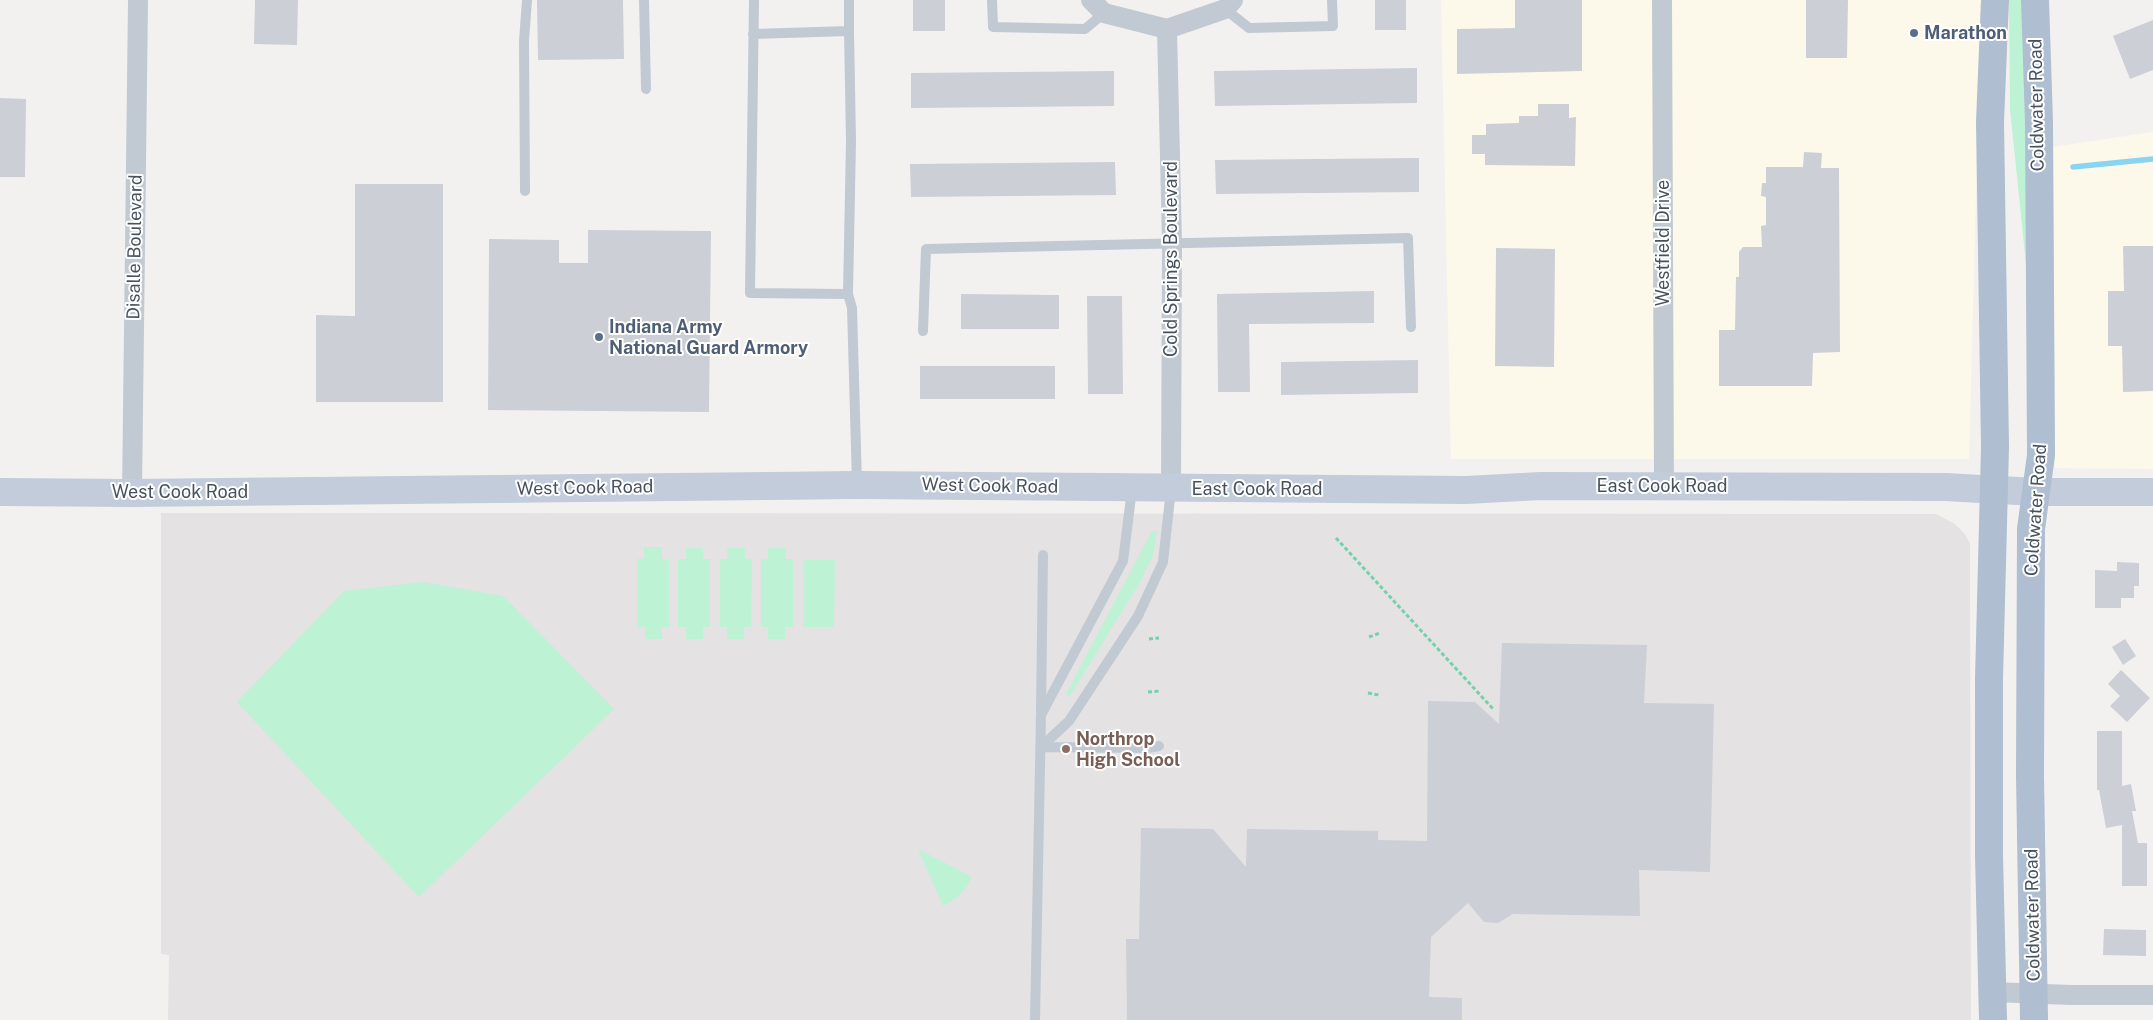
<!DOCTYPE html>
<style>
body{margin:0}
canvas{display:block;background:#f3f1f0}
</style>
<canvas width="2153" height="1020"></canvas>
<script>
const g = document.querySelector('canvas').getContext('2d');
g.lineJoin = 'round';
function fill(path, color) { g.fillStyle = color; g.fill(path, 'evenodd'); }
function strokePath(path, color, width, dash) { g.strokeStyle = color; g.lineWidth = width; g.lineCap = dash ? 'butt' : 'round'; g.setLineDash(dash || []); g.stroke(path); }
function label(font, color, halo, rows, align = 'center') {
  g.font = font + ' "Public Sans",sans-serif'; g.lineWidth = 4; g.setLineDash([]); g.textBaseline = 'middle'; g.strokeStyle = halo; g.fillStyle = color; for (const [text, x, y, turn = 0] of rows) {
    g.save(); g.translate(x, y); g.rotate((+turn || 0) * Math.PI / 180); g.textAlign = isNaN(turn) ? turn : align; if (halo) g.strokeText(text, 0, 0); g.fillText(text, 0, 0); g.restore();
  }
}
fill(new Path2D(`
 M 1441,0 L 1981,0 L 1969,459 L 1451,459 Z
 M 2153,132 L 2153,469 L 2055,468 L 2053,147 Z`), '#fdf9ea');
fill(new Path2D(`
 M 161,513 L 1936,514 L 1955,524 L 1964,533 L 1970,543 L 1971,1020 L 168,1020 L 169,955 L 161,954 Z`), '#e4e2e2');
fill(new Path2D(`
 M 2009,0 L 2023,0 L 2024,8 L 2027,274 L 2010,109 Z
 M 1152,531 L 1157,531 L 1153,555 L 1141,580 L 1070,696 L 1066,694 Z
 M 644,547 L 662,547 L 662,559 L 669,560 L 669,627 L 662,627 L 662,639 L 645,639 L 645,627 L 637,627 L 637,559 L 644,559 Z
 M 686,548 L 703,548 L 703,559 L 710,559 L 710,627 L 703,627 L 703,639 L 686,639 L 686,627 L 678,627 L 678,559 L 686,559 Z
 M 727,548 L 745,548 L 745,559 L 752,560 L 751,627 L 744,627 L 744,639 L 727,639 L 727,627 L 720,627 L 720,559 L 727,559 Z
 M 768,548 L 786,548 L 786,559 L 793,559 L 793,627 L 785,627 L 785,639 L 768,639 L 768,627 L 761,627 L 761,560 L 768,559 Z
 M 803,560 L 835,560 L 834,627 L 803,627 Z
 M 423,582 L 503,596 L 614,709 L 419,897 L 237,702 L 344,591 Z
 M 918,849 L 972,877 C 966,891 956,899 943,906 Z`), '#bdf2d5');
strokePath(new Path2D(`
 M 2073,167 L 2153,159`), '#88d4f1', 5.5);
fill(new Path2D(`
 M 255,0 L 298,0 L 297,45 L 254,44 Z
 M 537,0 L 623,0 L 624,59 L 538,60 Z
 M 913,0 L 945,0 L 945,31 L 913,31 Z
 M 1375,0 L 1406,0 L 1406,30 L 1375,30 Z
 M 1515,0 L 1582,0 L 1582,71 L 1457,74 L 1457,29 L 1515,28 Z
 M 1806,0 L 1848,0 L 1847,58 L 1806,58 Z
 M 2153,20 L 2153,70 L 2130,79 L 2113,36 Z
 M 1417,68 L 1417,103 L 1215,106 L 1214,71 Z
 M 1114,71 L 1114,106 L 911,108 L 911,73 Z
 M 0,98 L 26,99 L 25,177 L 0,177 Z
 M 1538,104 L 1569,104 L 1569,118 L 1576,117 L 1575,166 L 1485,165 L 1485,154 L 1472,154 L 1472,135 L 1486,135 L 1486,124 L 1519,123 L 1519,116 L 1538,116 Z
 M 1804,152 L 1822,153 L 1821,168 L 1839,168 L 1840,352 L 1813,353 L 1812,386 L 1719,386 L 1719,330 L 1735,330 L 1736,277 L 1739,277 L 1739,252 L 1743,247 L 1762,247 L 1761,226 L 1766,225 L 1766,197 L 1761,196 L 1762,183 L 1766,183 L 1766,167 L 1803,167 Z
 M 1419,158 L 1419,192 L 1216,194 L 1215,160 Z
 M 1115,162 L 1116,195 L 911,197 L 910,164 Z
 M 355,184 L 443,184 L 443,402 L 316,402 L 316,315 L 355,316 Z
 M 588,230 L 711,231 L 709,412 L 488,410 L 489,239 L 559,240 L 559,263 L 588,263 Z
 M 2123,246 L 2153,246 L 2153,391 L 2123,392 L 2122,346 L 2108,346 L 2108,291 L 2124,291 Z
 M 1496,248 L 1555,249 L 1554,367 L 1495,366 Z
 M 1374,291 L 1374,323 L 1249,324 L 1250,392 L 1218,392 L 1217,294 Z
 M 961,294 L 1059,295 L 1059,329 L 961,329 Z
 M 1087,296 L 1122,296 L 1123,394 L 1088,394 Z
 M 1418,360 L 1418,393 L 1281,395 L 1281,362 Z
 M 920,366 L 1055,366 L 1055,399 L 920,399 Z
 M 2117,562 L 2139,563 L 2139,586 L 2134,586 L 2134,598 L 2121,598 L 2121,608 L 2095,608 L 2095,570 L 2117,571 Z
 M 2125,639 L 2136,656 L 2123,665 L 2112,647 Z
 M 1502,643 L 1647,645 L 1644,703 L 1714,704 L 1710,872 L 1639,870 L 1640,916 L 1513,914 L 1498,923 L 1484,922 L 1468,903 L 1431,937 L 1429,997 L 1462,998 L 1462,1020 L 1127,1020 L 1126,939 L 1139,939 L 1141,828 L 1213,829 L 1246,867 L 1247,829 L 1378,831 L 1378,840 L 1427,841 L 1428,701 L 1475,702 L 1499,724 Z
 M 2121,670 L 2150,698 L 2127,722 L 2110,706 L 2120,696 L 2108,684 Z
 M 2097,731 L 2122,731 L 2122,786 L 2131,784 L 2136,811 L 2132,811 L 2138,843 L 2147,843 L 2147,886 L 2122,886 L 2122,825 L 2106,828 L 2099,790 L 2097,790 Z
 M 2104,929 L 2146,930 L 2146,956 L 2103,955 Z`), '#cccfd6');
strokePath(new Path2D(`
 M 1336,538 L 1494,710
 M 1369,637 L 1380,633
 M 1149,639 L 1159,638
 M 1148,692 L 1160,691
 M 1368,693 L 1379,695`), '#73d2aa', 3, [4, 2.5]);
strokePath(new Path2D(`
 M 644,0 L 646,89
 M 754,0 L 750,293 L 848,294
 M 849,0 L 849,31
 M 992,0 L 993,27 L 1085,29 L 1104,13
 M 1225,9 L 1249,28 L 1333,26 L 1332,0
 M 753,34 L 849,31 L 851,141 L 848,294 L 852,308 L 857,484
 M 525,191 L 524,41 L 527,0
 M 923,331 L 926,249 L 1408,238 L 1411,327
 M 1041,711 L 1043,555
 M 1041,747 L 1069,721 L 1138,616 L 1163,562 L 1171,489
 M 1041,747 L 1148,748 L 1159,746
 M 1035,1020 L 1041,715 L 1123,561 L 1132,489`), '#c1cad3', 10);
strokePath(new Path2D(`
 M 1091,0 L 1104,13 L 1167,29 L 1225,9 L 1233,0
 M 1662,0 L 1664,487
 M 1167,29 L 1172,243 L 1171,489
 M 132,493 L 138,0
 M 1992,992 L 2071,995 L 2153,995`), '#c1cad3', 20);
strokePath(new Path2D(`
 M 0,492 L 132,493 L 857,485 L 1466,490 L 1541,486 L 1945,487 L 2036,492 L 2153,492`), '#c2ccda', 28);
strokePath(new Path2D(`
 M 1993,1020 L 1989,855 L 1989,679 L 1995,447 L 1990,122 L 1995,0
 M 2034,1020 L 2030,775 L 2031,529 L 2041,455 L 2039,122 L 2035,0`), '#afbed0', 28);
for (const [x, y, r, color] of [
 [1914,33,5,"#5c6f8a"],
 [599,337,5,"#5c6f8a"],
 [1066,749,5,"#8d6e63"]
]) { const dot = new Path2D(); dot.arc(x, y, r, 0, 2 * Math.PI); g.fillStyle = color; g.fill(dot); strokePath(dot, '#fff', 2); }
label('bold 18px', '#4e5e75', '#fff', [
 ["Marathon",1924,33],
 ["Indiana Army",609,327],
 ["National Guard Armory",609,348]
], 'left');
label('18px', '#47525f', '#fff', [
 ["Coldwater Road",2037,105,-91],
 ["Westfield Drive",1663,243,-90],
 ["Disalle Boulevard",135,247,-89],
 ["Cold Springs Boulevard",1171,259,-90],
 ["West Cook Road",990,486,1],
 ["East Cook Road",1662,486],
 ["West Cook Road",585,488,-1],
 ["East Cook Road",1257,489],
 ["West Cook Road",180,492],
 ["Coldwater Road",2036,510,-86],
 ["Coldwater Road",2033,915,-91]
]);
label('bold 18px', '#785e54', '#fff', [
 ["Northrop",1076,739],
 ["High School",1076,760]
], 'left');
</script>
